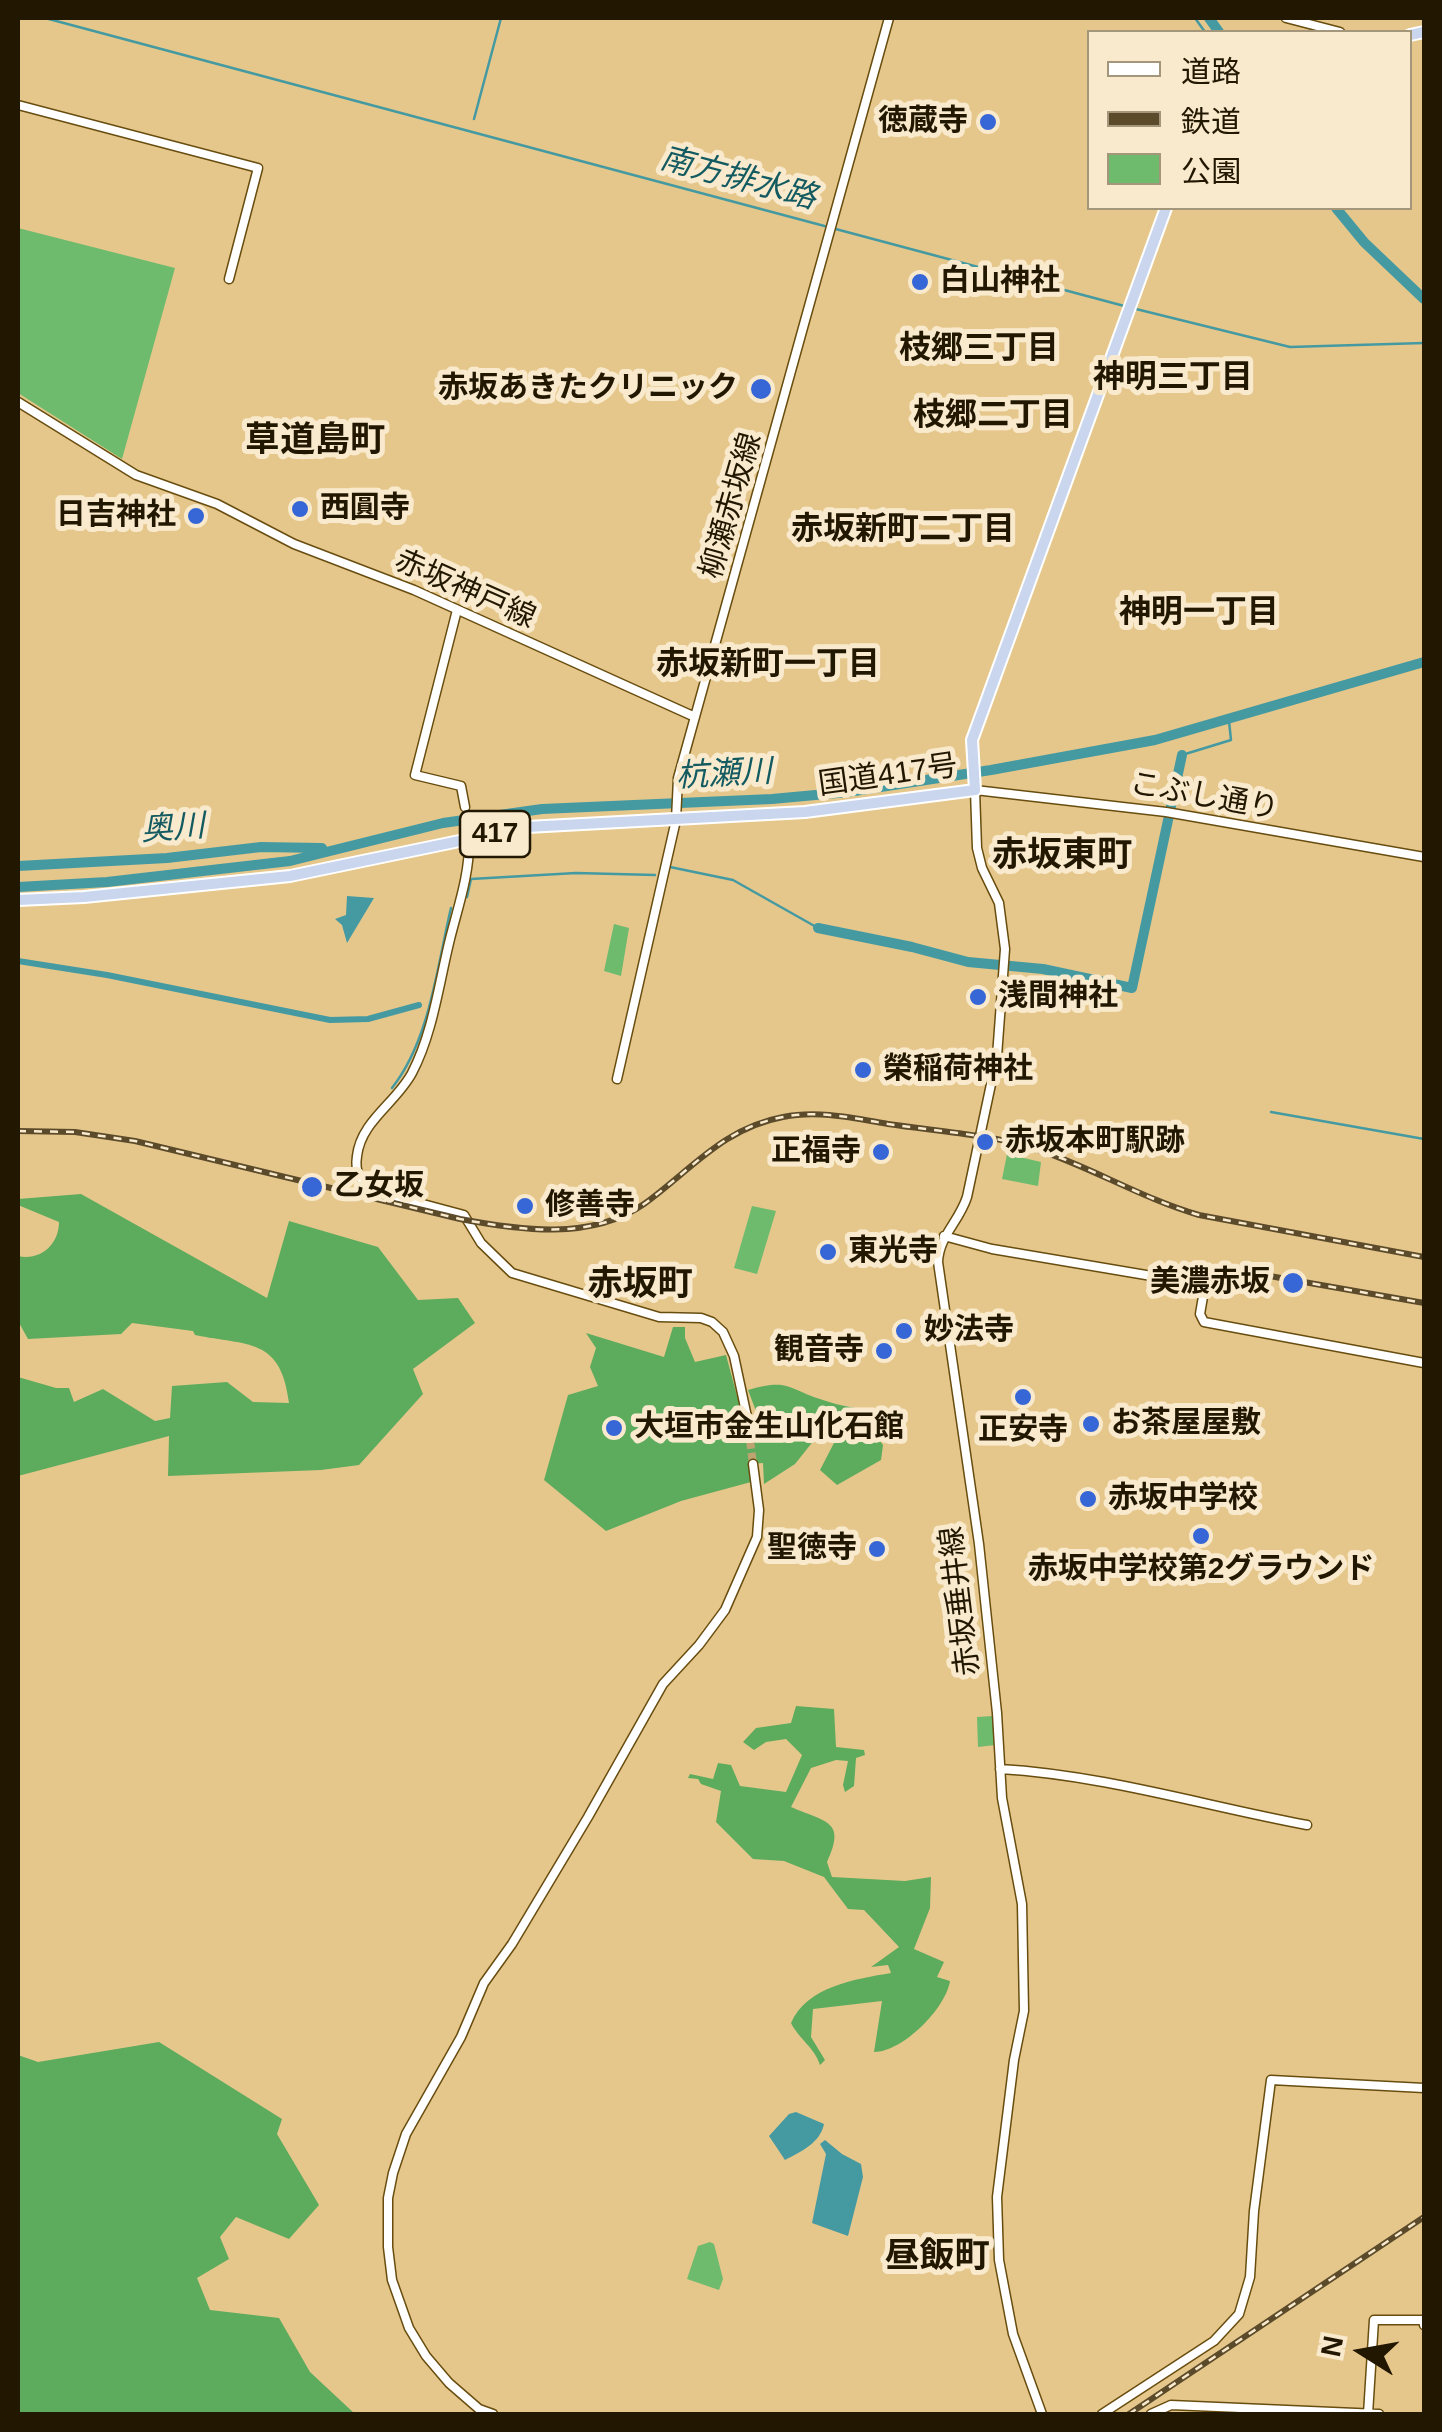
<!DOCTYPE html>
<meta charset="utf-8">
<style>
body{margin:0}
#map{position:relative;width:1442px;height:2432px;overflow:hidden;background:#e5c78c;font-family:Helvetica,"Noto Sans JP",sans-serif}
canvas{display:block}
.frame{position:absolute;inset:0;border:20px solid #221701;pointer-events:none}
.legend{position:absolute;left:1087px;top:30px;width:325px;height:180px;box-sizing:border-box;background:#f9eacd;border:2px solid #a3967b;margin:0;padding:12px 18px;list-style:none;font-size:30px;color:#221701}
.legend li{display:flex;align-items:center;gap:20px;height:50px}
.legend b{width:50px;border:2px solid #a3967b}
.north{position:absolute;left:1312px;top:2302px;width:100px;height:100px;-webkit-text-stroke:8px #f9eacd;paint-order:stroke;rotate:281deg;font-size:28px;font-weight:700;line-height:40px;text-align:center;color:#221701}
.north::after{content:'';display:block;margin:auto;width:35px;height:45px;background:#221701;clip-path:polygon(50% 0,100% 100%,50% 72%,0 100%)}
</style>
<div id="map">
<canvas width="1442" height="2432"></canvas>
<div class="frame"></div>
<ul class="legend">
<li><b style="height:12px;background:#fff"></b>道路</li>
<li><b style="height:12px;background:#5c4b2a"></b>鉄道</li>
<li><b style="height:28px;background:#6ebb6e"></b>公園</li>
</ul>
<div class="north">N</div>
</div>
<script>
const g = document.querySelector('canvas').getContext('2d');
g.lineJoin = 'round';
function fill(path, color) { g.fillStyle = color; g.fill(path, 'evenodd'); }
function strokePath(path, color, width, dash) { g.strokeStyle = color; g.lineWidth = width; g.lineCap = dash ? 'butt' : 'round'; g.setLineDash(dash || []); g.stroke(path); }
function label(font, color, halo, rows, align = 'center') {
  g.font = font + ' Helvetica,"Noto Sans JP",sans-serif'; g.lineWidth = 10; g.setLineDash([]); g.textBaseline = 'middle'; g.strokeStyle = halo; g.fillStyle = color; for (const [text, x, y, turn = 0] of rows) {
    g.save(); g.translate(x, y); g.rotate((+turn || 0) * Math.PI / 180); g.textAlign = isNaN(turn) ? turn : align; if (halo) g.strokeText(text, 0, 0); g.fillText(text, 0, 0); g.restore();
  }
}
fill(new Path2D(`
 M 18,228 L 175,268 L 122,459 L 18,393 Z
 M 614,924 L 629,928 L 621,976 L 604,971 Z
 M 1007,1154 L 1041,1162 L 1038,1186 L 1002,1179 Z
 M 752,1206 L 776,1211 L 757,1274 L 734,1268 Z
 M 993,1716 L 995,1745 L 978,1747 L 977,1717 Z
 M 710,2242 L 714,2244 L 723,2279 L 719,2290 L 687,2279 L 698,2246 Z`), '#6ebb6e');
fill(new Path2D(`
 M 81,1194 L 267,1298 L 289,1221 L 378,1247 L 418,1300 L 458,1298 L 475,1323 L 413,1369 L 423,1394 L 359,1465 L 321,1470 L 168,1476 L 169,1436 L 18,1476 L 18,1377 L 56,1388 L 69,1388 L 74,1402 L 103,1389 L 155,1421 L 170,1418 L 172,1386 L 227,1382 L 253,1402 L 289,1403 C 281,1337 248,1346 195,1335 L 193,1331 L 132,1323 L 121,1334 L 28,1339 L 18,1321 L 18,1256 C 41,1261 59,1244 59,1222 L 18,1205 L 18,1199 Z
 M 673,1327 L 685,1327 L 685,1338 L 695,1362 L 726,1355 L 744,1422 L 759,1419 L 748,1390 C 789,1378 787,1389 823,1400 C 839,1406 860,1409 877,1411 L 875,1435 L 883,1445 L 881,1460 L 837,1485 L 820,1470 L 835,1441 L 815,1439 L 795,1464 L 764,1484 L 763,1463 L 750,1464 L 751,1482 L 681,1501 L 606,1531 L 544,1480 L 568,1395 L 598,1386 L 590,1367 L 596,1348 L 586,1333 L 664,1357 Z
 M 796,1706 L 834,1709 L 836,1747 L 864,1750 L 865,1755 L 856,1758 L 854,1786 L 845,1792 L 843,1785 L 848,1761 L 836,1760 L 811,1768 L 791,1807 C 825,1822 847,1820 827,1862 L 832,1877 L 905,1881 L 931,1877 L 930,1908 L 914,1949 L 944,1962 L 937,1977 L 950,1981 C 946,2008 903,2052 874,2052 L 882,2001 L 813,2009 L 811,2037 L 825,2060 L 820,2065 C 815,2048 799,2039 791,2023 C 807,1986 856,1979 891,1973 L 888,1965 L 871,1967 L 899,1947 L 864,1910 L 848,1909 L 824,1877 L 784,1861 L 753,1859 L 716,1822 L 721,1791 L 701,1784 L 698,1779 L 688,1778 L 690,1774 L 713,1779 L 718,1763 L 731,1765 L 740,1786 L 786,1792 L 802,1755 L 786,1739 L 766,1742 L 754,1750 L 743,1742 L 756,1728 L 791,1723 Z
 M 159,2042 L 282,2119 L 277,2134 L 319,2205 L 289,2239 L 236,2217 L 220,2237 L 229,2259 L 197,2278 L 210,2310 L 279,2318 L 310,2372 L 355,2414 L 18,2414 L 18,2055 L 38,2062 Z`), '#5dab5d');
fill(new Path2D(`
 M 347,896 L 374,898 L 347,943 L 342,925 L 335,919 L 346,915 Z
 M 796,2112 L 824,2124 C 820,2143 802,2151 785,2160 L 769,2136 L 789,2114 Z
 M 825,2140 L 842,2154 L 861,2164 L 863,2177 L 848,2236 L 812,2223 L 826,2154 L 820,2144 Z`), '#459aa2');
strokePath(new Path2D(`
 M 45,18 L 1128,307
 M 1195,18 L 1205,32
 M 474,119 L 501,18
 M 1136,309 L 1290,347 L 1424,343
 M 1182,755 L 1231,740 L 1229,721
 M 670,867 L 733,880 L 818,928
 M 467,897 L 471,879 L 576,873 L 655,875
 M 392,1088 C 430,1040 437,967 451,908
 M 1271,1112 L 1424,1139`), '#459aa2', 2.5);
strokePath(new Path2D(`
 M 18,961 L 107,975 L 330,1020 L 368,1019 L 419,1005`), '#459aa2', 6);
strokePath(new Path2D(`
 M 1209,18 L 1219,32
 M 1336,208 L 1364,242 L 1424,299
 M 18,866 L 167,858 L 261,847 L 322,848
 M 18,887 L 107,882 L 290,861 L 443,823 L 542,809 L 772,799 L 848,792 L 991,770 L 1155,740 L 1424,662
 M 818,928 L 912,947 L 968,962 L 1043,969 L 1132,988 L 1182,755`), '#459aa2', 10);
strokePath(new Path2D(`
 M 747,1417 L 753,1464`), '#bea470', 8, [8, 4]);
const secondary = new Path2D(`
 M 1286,18 L 1340,32
 M 18,105 L 258,168 L 229,279
 M 18,402 L 136,475 L 217,504 L 294,544 L 414,590 L 695,717
 M 457,610 L 415,775 L 461,786 L 465,807
 M 469,840 C 470,873 458,907 450,939 C 439,983 433,1033 412,1073 C 396,1103 361,1121 357,1156 C 354,1174 362,1186 378,1192 L 464,1215 L 481,1243 L 512,1273 L 659,1317 L 701,1318 L 712,1322 L 723,1332 L 734,1356 L 747,1417
 M 617,1079 L 676,820 L 678,778 L 889,18
 M 944,1236 L 992,1249 L 1205,1285 L 1200,1314 L 1204,1322 L 1424,1363
 M 1000,1769 C 1104,1775 1205,1806 1307,1825
 M 493,2414 L 479,2409 L 449,2383 L 426,2356 L 409,2328 L 392,2280 L 388,2247 L 388,2198 L 393,2173 L 406,2134 L 461,2037 L 484,1983 L 512,1944 L 588,1817 L 663,1684 L 699,1645 L 725,1610 L 757,1537 L 759,1510 L 753,1464
 M 1042,2414 L 1013,2334 L 999,2260 L 997,2197 L 1014,2060 L 1024,2011 L 1022,1904 L 1002,1798 L 997,1713 L 979,1544 L 938,1262 C 939,1236 959,1222 967,1197 L 997,1056 L 1005,949 L 999,903 L 982,868 L 977,848 L 975,790 L 1166,812 L 1424,857
 M 1102,2414 L 1214,2341 L 1239,2314 L 1250,2277 L 1254,2211 L 1271,2080 L 1424,2088
 M 1151,2414 L 1171,2405 L 1379,2414
 M 1368,2414 L 1374,2320 L 1423,2320 L 1424,2325`);
const highway = new Path2D(`
 M 1410,35 L 1424,32
 M 18,900 L 84,897 L 290,876 L 527,827 L 805,812 L 975,790 L 972,740 L 1166,208`);
strokePath(secondary, '#684d0f', 11);
strokePath(highway, '#fff', 14);
strokePath(secondary, '#fff', 8);
strokePath(highway, '#cad6ee', 10);
const rail = new Path2D(`
 M 18,1131 L 75,1132 L 135,1141 L 460,1219 C 519,1230 591,1241 644,1204 C 690,1171 723,1128 783,1117 C 818,1110 853,1118 888,1124 C 935,1131 985,1134 1030,1147 C 1088,1165 1140,1198 1199,1215 L 1424,1257
 M 1218,1267 L 1424,1303
 M 1129,2414 L 1424,2217`);
strokePath(rail, '#5c4b2a', 6);
strokePath(rail, '#f9eacd', 2.5, [8]);
for (const [x, y, r, color] of [
 [988,122,10,"#3766d6"],
 [920,282,10,"#3766d6"],
 [761,389,12,"#3766d6"],
 [300,509,10,"#3766d6"],
 [196,516,10,"#3766d6"],
 [978,997,10,"#3766d6"],
 [863,1070,10,"#3766d6"],
 [985,1142,10,"#3766d6"],
 [881,1152,10,"#3766d6"],
 [312,1187,12,"#3766d6"],
 [525,1206,10,"#3766d6"],
 [828,1252,10,"#3766d6"],
 [1293,1283,12,"#3766d6"],
 [904,1331,10,"#3766d6"],
 [884,1351,10,"#3766d6"],
 [1023,1397,10,"#3766d6"],
 [1091,1424,10,"#3766d6"],
 [614,1428,10,"#3766d6"],
 [1088,1499,10,"#3766d6"],
 [1201,1536,10,"#3766d6"],
 [877,1549,10,"#3766d6"]
]) { const dot = new Path2D(); dot.arc(x, y, r, 0, 2 * Math.PI); g.fillStyle = color; g.fill(dot); strokePath(dot, '#f9eacd', 4); }
for (const [x, y, w] of [
 [495,834,70]
]) { const box = new Path2D(); box.roundRect(x - w / 2, y - 23, w, 46, 8); g.fillStyle = '#f9eacd'; g.fill(box); strokePath(box, '#221701', 2.5); }
label('bold 28px', '#221701', null, [
 ["417",495,834]
]);
label('bold 30px', '#221701', '#f9eacd', [
 ["徳蔵寺",968,122,"right"],
 ["白山神社",940,282],
 ["赤坂あきたクリニック",738,389,"right"],
 ["西圓寺",320,509],
 ["日吉神社",176,516,"right"],
 ["浅間神社",998,997],
 ["榮稲荷神社",883,1070],
 ["赤坂本町駅跡",1005,1142],
 ["正福寺",861,1152,"right"],
 ["乙女坂",334,1187],
 ["修善寺",545,1206],
 ["東光寺",848,1252],
 ["美濃赤坂",1270,1283,"right"],
 ["妙法寺",924,1331],
 ["観音寺",864,1351,"right"],
 ["お茶屋屋敷",1111,1424],
 ["大垣市金生山化石館",634,1428],
 ["正安寺",1023,1431,"center"],
 ["赤坂中学校",1108,1499],
 ["聖徳寺",857,1549,"right"],
 ["赤坂中学校第2グラウンド",1201,1570,"center"]
], 'left');
label('30px', '#221701', '#f9eacd', [
 ["柳瀬赤坂線",732,506,-74],
 ["赤坂神戸線",465,590,24],
 ["国道417号",888,776,-8],
 ["こぶし通り",1204,797,10],
 ["赤坂垂井線",961,1601,-97]
]);
label('italic 32px', '#145b61', '#f9eacd', [
 ["南方排水路",738,179,15],
 ["杭瀬川",724,775,-3],
 ["奥川",173,829,-4]
]);
label('bold 32px', '#221701', '#f9eacd', [
 ["枝郷三丁目",979,349],
 ["神明三丁目",1173,378],
 ["枝郷二丁目",993,416],
 ["赤坂新町二丁目",903,530],
 ["神明一丁目",1199,613],
 ["赤坂新町一丁目",768,665]
]);
label('bold 35px', '#221701', '#f9eacd', [
 ["草道島町",315,441],
 ["赤坂東町",1062,856],
 ["赤坂町",640,1285],
 ["昼飯町",937,2257]
]);
</script>
